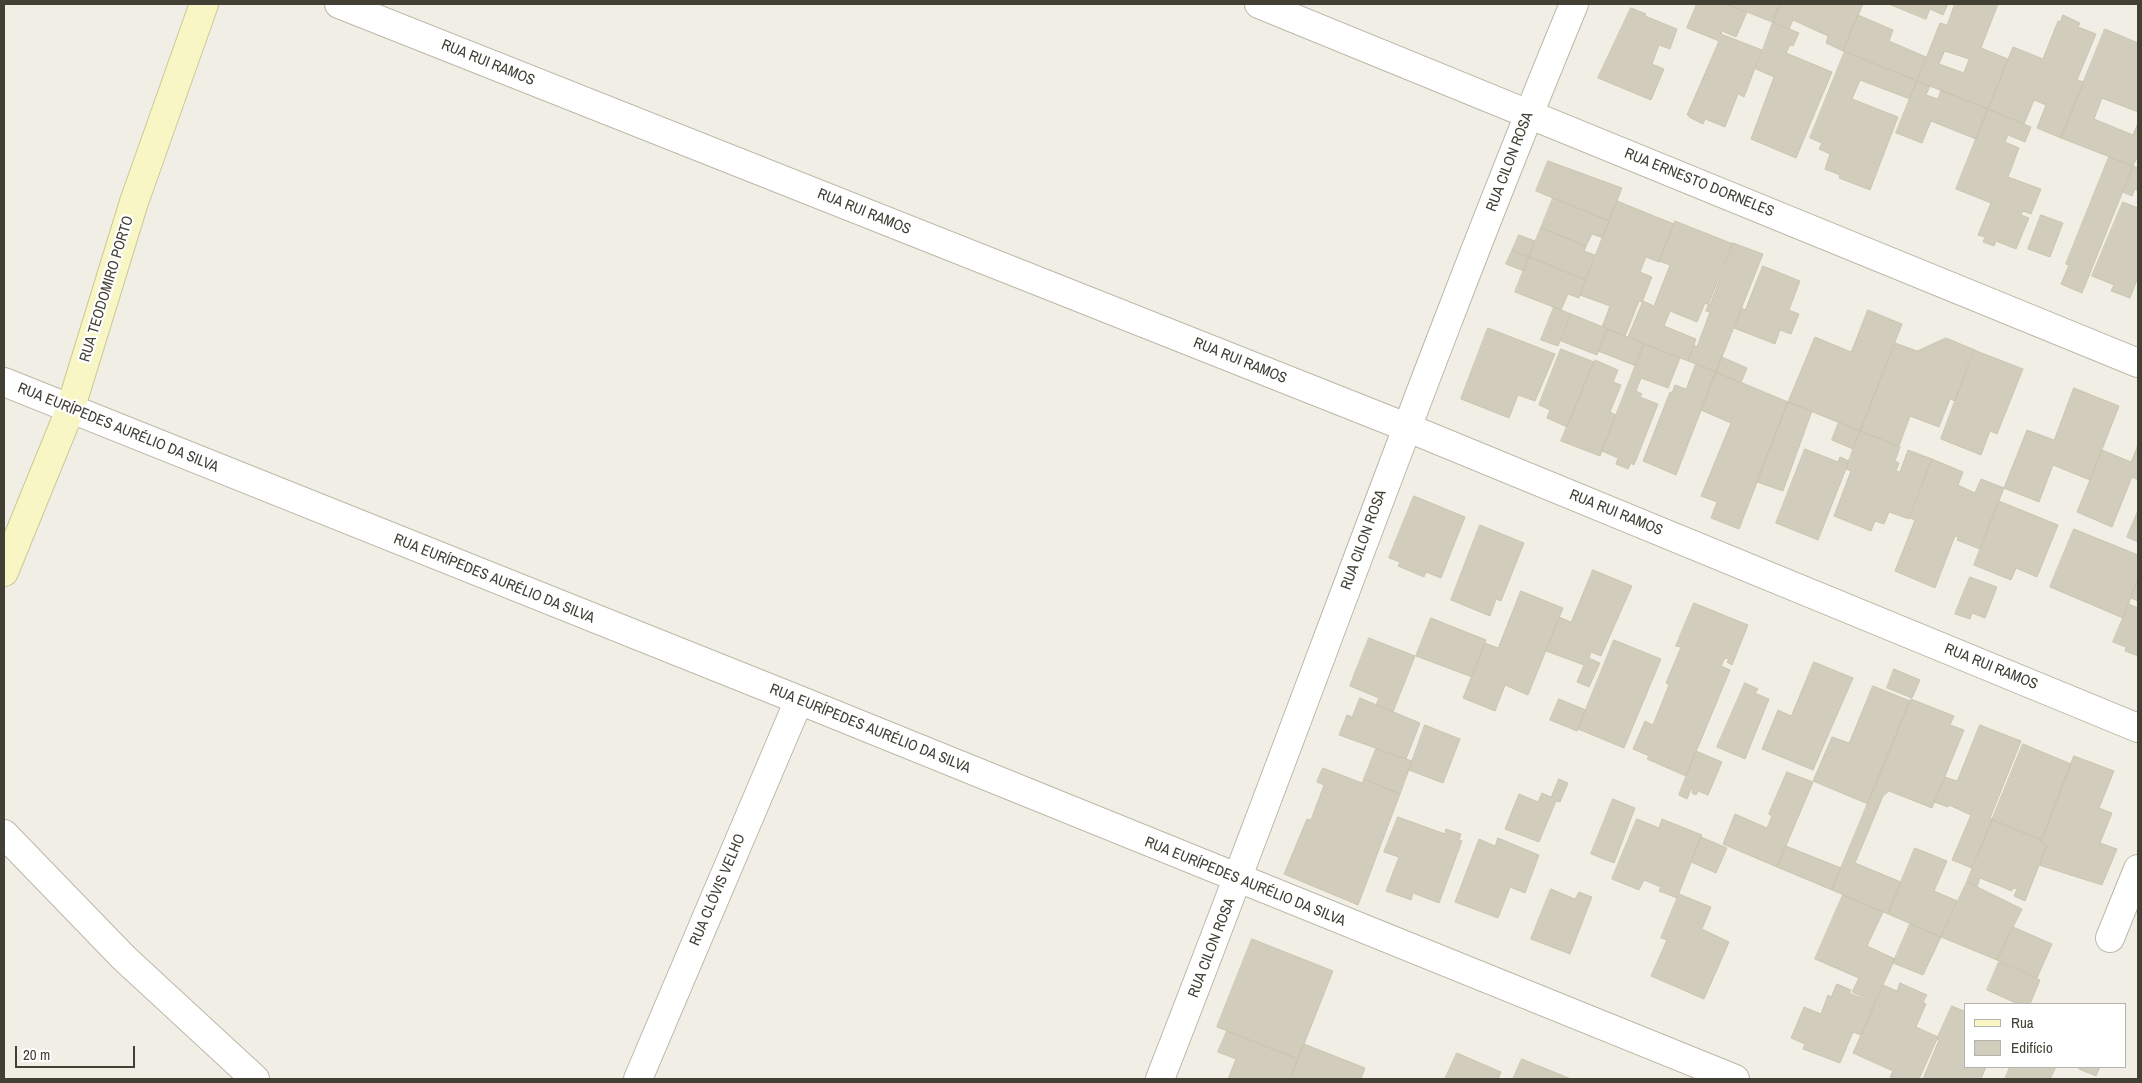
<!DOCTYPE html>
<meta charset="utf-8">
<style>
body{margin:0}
#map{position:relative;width:2142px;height:1083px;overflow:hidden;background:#f1efe5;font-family:"Archivo Narrow",sans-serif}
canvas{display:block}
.frame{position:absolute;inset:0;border:5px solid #424035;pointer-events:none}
.legend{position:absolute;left:1964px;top:1003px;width:162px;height:65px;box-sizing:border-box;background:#fff;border:1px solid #b3b3ae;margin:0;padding:6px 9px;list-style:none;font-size:15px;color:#424035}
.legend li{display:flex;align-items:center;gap:10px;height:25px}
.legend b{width:25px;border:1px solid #b3b3ae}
.scale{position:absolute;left:15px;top:1046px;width:120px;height:22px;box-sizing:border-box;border:2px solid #424035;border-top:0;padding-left:6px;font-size:15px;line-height:18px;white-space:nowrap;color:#424035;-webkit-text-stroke:4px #fff;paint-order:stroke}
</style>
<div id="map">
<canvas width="2142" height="1083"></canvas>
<div class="frame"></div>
<ul class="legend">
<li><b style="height:6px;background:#f9f6c6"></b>Rua</li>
<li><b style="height:14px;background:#d1ccbb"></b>Edifício</li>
</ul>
<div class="scale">20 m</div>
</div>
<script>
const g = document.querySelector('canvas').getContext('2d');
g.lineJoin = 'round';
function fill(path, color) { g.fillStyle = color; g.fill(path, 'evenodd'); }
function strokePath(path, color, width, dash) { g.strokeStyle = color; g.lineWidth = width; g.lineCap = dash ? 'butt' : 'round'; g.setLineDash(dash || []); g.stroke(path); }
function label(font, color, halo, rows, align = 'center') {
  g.font = font + ' "Archivo Narrow",sans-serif'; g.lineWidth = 4.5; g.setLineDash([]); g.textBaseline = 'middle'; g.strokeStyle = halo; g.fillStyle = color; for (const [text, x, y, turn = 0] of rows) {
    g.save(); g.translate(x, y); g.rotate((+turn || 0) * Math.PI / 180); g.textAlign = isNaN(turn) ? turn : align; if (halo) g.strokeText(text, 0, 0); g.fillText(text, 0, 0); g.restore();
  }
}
const building = new Path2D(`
 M 1697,4 L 1727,4 L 1747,12 L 1736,37 L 1722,31 L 1721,34 L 1762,50 L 1744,97 L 1738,94 L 1725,127 L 1705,119 L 1703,124 L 1689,117 L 1689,115 L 1687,115 L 1719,41 L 1687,28 Z
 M 1727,4 L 1780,4 L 1773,22 Z
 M 1780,4 L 1863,4 L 1843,51 L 1826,43 L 1828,36 L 1793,20 L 1789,29 L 1773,22 Z
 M 1889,4 L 1948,4 L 1943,15 L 1930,9 L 1926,19 Z
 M 1955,4 L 1998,4 L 1981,48 L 2008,59 L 1988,109 L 1917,81 L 1940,23 L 1947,25 ZM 1945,51 L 1969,59 L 1964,73 L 1939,64 Z
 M 1631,8 L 1646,14 L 1645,16 L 1677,29 L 1670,49 L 1659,45 L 1652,64 L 1664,69 L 1651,100 L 1598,78 Z
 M 1858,15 L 1893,30 L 1889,41 L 1926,57 L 1917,81 L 1843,51 Z
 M 2063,15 L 2080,23 L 2078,27 L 2096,34 L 2077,80 L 2084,82 L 2061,138 L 2037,128 L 2046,105 L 2034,100 L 2024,124 L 1988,109 L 2013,47 L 2043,59 L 2058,21 L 2060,22 Z
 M 1773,22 L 1799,33 L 1793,46 L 1790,45 L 1786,53 L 1832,72 L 1796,158 L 1751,139 L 1774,77 L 1756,69 Z
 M 2105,29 L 2138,43 L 2138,112 L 2102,98 L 2094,119 L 2133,135 L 2138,123 L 2138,155 L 2133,166 L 2061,138 Z
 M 1845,51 L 1917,81 L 1910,99 L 1860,80 L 1852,99 L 1898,117 L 1870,190 L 1839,178 L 1840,175 L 1825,169 L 1830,154 L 1819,149 L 1822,143 L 1810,138 Z
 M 1917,81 L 1930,86 L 1926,95 L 1938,99 L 1941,90 L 1988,109 L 1976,139 L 1931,121 L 1922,143 L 1896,133 Z
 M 1988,109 L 2031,127 L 2025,142 L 2008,135 L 2005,142 L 2019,148 L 2008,177 L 2041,189 L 2031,214 L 2023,211 L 2021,215 L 2029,218 L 2016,249 L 1996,241 L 1994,246 L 1983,242 L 1985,237 L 1978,235 L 1991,203 L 1956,189 Z
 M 2109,157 L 2133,166 L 2082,293 L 2061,284 L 2069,265 L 2066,264 Z
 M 1548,161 L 1622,188 L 1609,221 L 1536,191 Z
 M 2133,166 L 2138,168 L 2138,191 L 2135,189 L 2132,196 L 2123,192 Z
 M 1553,198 L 1609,221 L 1603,238 L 1592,234 L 1586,246 L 1541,228 Z
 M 1617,201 L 1674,224 L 1659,262 L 1646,257 L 1640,272 L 1652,277 L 1642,302 L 1639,301 L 1625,336 L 1602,327 L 1610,306 L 1580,295 Z
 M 2123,202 L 2138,208 L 2138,277 L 2130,298 L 2111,291 L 2114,285 L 2092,276 Z
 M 2041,215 L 2063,223 L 2050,257 L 2028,249 Z
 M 1675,221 L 1733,244 L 1710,305 L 1705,303 L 1697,322 L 1670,311 L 1664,326 L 1696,339 L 1688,361 L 1628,337 L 1643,301 L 1654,306 L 1670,265 L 1659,261 Z
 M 1541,228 L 1586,246 L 1584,251 L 1595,255 L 1586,280 L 1529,257 Z
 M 1519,235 L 1535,241 L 1529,257 L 1512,251 Z
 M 1733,243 L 1763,254 L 1716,372 L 1688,361 L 1694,345 L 1697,347 L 1710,312 L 1706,311 Z
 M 1512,251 L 1529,257 L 1524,271 L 1506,264 Z
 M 1529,257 L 1586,280 L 1579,298 L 1568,294 L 1561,310 L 1515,292 Z
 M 1763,266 L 1800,281 L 1789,310 L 1799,314 L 1791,334 L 1780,330 L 1775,344 L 1734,328 L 1742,308 L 1745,310 Z
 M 1554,307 L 1571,314 L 1558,346 L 1541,340 Z
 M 1868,310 L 1902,324 L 1860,431 L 1788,402 L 1815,337 L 1851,352 Z
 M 1571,314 L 1608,329 L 1597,355 L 1561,341 Z
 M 1488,328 L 1555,354 L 1535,401 L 1518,395 L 1509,418 L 1461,399 Z
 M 1608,329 L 1644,344 L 1636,366 L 1598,351 Z
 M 1946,338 L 1975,350 L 1955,401 L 1950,399 L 1939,427 L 1910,416 L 1899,446 L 1860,431 L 1895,343 L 1917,351 Z
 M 1644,344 L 1680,358 L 1668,388 L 1641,378 L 1636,391 L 1642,394 L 1640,397 L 1658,404 L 1634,465 L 1631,463 L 1628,469 L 1616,464 L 1618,458 L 1602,451 Z
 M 1561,349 L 1594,362 L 1567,427 L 1547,418 L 1550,410 L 1539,405 Z
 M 1974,350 L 2023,369 L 1997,434 L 1990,431 L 1981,455 L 1941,439 Z
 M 1722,357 L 1747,368 L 1741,383 L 1716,372 Z
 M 1595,360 L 1618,370 L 1613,382 L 1621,385 L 1610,412 L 1616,415 L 1600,456 L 1561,441 Z
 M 1696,364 L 1716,372 L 1676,475 L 1643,461 L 1670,392 L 1672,393 L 1675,385 L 1686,389 Z
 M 1716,372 L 1788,402 L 1739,529 L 1711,518 L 1717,502 L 1701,496 L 1731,423 L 1701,410 Z
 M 2074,388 L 2119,406 L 2090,480 L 2053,465 L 2039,502 L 2004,488 L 2027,430 L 2054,440 Z
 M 1788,402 L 1812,411 L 1783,491 L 1757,482 Z
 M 1839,422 L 1860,431 L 1853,449 L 1832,440 Z
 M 1860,431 L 1900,447 L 1895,461 L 1899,463 L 1896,471 L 1900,472 L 1908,450 L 1932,459 L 1909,519 L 1889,512 L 1884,524 L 1875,521 L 1871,531 L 1834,516 L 1851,471 L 1846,469 Z
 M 2138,445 L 2138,480 L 2132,477 L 2112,527 L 2077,512 L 2102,450 L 2131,462 Z
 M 1805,449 L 1838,462 L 1840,457 L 1849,461 L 1818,540 L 1776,523 Z
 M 1932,459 L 1963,472 L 1958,485 L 1975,493 L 1981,479 L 2004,488 L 1980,549 L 1957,540 L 1958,537 L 1955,536 L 1935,588 L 1895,571 L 1915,520 L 1910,518 Z
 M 1414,496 L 1465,517 L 1441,578 L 1426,572 L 1424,577 L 1398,566 L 1400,562 L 1389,558 Z
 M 1999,501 L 2058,525 L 2037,577 L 2016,568 L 2011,580 L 1974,565 Z
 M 2138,511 L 2138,542 L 2127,537 Z
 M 1480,525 L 1524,543 L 1501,601 L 1496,599 L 1490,616 L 1451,600 Z
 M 2074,529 L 2138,555 L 2138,579 L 2123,618 L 2050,587 Z
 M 1593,570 L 1632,586 L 1601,656 L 1591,652 L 1589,658 L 1600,663 L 1589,687 L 1577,682 L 1584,665 L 1546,651 L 1559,617 L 1571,622 Z
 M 1970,577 L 1997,587 L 1985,618 L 1972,613 L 1970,619 L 1955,614 Z
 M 2138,579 L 2138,601 L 2131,598 Z
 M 1521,591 L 1563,608 L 1528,695 L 1505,685 L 1495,711 L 1463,698 L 1485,643 L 1498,648 Z
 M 1694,603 L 1748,625 L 1732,665 L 1727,662 L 1729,659 L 1725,658 L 1721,666 L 1730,670 L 1686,776 L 1647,759 L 1649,756 L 1633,749 L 1645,721 L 1653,725 L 1669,685 L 1666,683 L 1681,647 L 1676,646 Z
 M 2129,604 L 2138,608 L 2138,656 L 2125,651 L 2126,647 L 2113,642 Z
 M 1431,618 L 1486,640 L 1472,677 L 1416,656 Z
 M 1369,638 L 1415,656 L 1393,712 L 1376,705 L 1379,698 L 1350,686 Z
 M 1614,640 L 1661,659 L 1624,748 L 1578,729 Z
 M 1814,662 L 1853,678 L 1813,770 L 1762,749 L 1778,710 L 1791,716 Z
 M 1894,669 L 1920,680 L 1912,698 L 1887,688 Z
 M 1745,683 L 1758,689 L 1755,693 L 1769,699 L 1745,759 L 1717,747 Z
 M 1873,686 L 1910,701 L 1868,804 L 1813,781 L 1832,737 L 1849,743 Z
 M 1360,698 L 1420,723 L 1406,759 L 1339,735 L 1347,715 L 1352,717 Z
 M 1559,699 L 1586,710 L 1577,731 L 1550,720 Z
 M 1911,699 L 1954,716 L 1950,725 L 1964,730 L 1932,808 L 1889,791 L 1883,796 L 1855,863 L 1901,882 L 1888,914 L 1832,890 Z
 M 1425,725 L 1460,739 L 1443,783 L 1409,770 Z
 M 1980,725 L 2021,741 L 1990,818 L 1993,819 L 1972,868 L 1952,860 L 1971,815 L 1949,805 L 1948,807 L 1934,802 L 1945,777 L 1957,781 Z
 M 2023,744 L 2071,764 L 2042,840 L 1992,820 Z
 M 1376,749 L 1412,761 L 1400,794 L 1364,779 Z
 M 1696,751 L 1722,762 L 1708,795 L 1698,791 L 1696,795 L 1692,793 L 1693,789 L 1691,789 L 1687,799 L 1679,795 Z
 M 2074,756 L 2114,771 L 2099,808 L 2112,813 L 2100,843 L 2117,849 L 2102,885 L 2039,865 L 2047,845 L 2041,842 Z
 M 1323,768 L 1362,783 L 1364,779 L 1400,794 L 1358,905 L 1284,874 L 1307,819 L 1311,820 L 1324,785 L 1317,782 Z
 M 1787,772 L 1813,782 L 1777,867 L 1723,844 L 1735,814 L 1767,828 L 1772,816 L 1769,814 Z
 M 1559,779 L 1568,783 L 1560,802 L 1556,801 L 1539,842 L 1505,829 L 1519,794 L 1538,802 L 1542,793 L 1551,797 Z
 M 1613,799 L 1635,808 L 1614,863 L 1591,854 Z
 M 1398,817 L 1445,834 L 1446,829 L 1461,834 L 1459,840 L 1462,841 L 1439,903 L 1413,893 L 1411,900 L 1386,891 L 1399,857 L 1384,852 Z
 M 1637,819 L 1659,828 L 1662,819 L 1702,835 L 1677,898 L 1659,891 L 1661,887 L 1644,880 L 1639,890 L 1612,879 Z
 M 1992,820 L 2042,840 L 2041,842 L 2047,845 L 2025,901 L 2014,896 L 2017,889 L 2012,888 L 2012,891 L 1980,878 L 1977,887 L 1967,882 Z
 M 1701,837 L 1727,848 L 1716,873 L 1691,862 Z
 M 1498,838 L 1539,855 L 1525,893 L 1510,887 L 1498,918 L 1455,902 L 1479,839 L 1495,846 Z
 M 1786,846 L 1841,868 L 1832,890 L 1777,867 Z
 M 1915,848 L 1947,861 L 1934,891 L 1957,901 L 1941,937 L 1888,914 Z
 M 1967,882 L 2022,909 L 1997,960 L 1941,937 Z
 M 1551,889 L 1575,899 L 1579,892 L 1592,897 L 1570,954 L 1531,939 Z
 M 1679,894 L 1711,907 L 1702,929 L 1729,942 L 1704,999 L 1651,976 L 1667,940 L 1661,938 Z
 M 1843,895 L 1883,912 L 1867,946 L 1895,959 L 1875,1002 L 1852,992 L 1859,978 L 1815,959 Z
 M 1910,924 L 1941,937 L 1923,975 L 1893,963 Z
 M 2013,927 L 2052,944 L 2037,978 L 1997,960 Z
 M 1252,939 L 1333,971 L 1298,1059 L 1217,1027 Z
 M 1999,962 L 2040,980 L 2030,1004 L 2018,1004 L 1987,990 Z
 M 1900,983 L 1927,995 L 1923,1002 L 1926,1004 L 1916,1027 L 1938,1037 L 1919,1079 L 1896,1079 L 1890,1077 L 1893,1071 L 1853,1053 L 1883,985 L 1897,991 Z
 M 1837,984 L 1851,990 L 1849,993 L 1875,1003 L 1861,1035 L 1853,1032 L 1840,1063 L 1803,1049 L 1805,1044 L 1791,1038 L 1804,1007 L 1821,1014 L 1828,995 L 1831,997 Z
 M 1952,1006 L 1966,1012 L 1966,1067 L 1986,1067 L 1981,1079 L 1923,1079 L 1939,1040 L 1937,1039 Z
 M 1227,1031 L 1298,1059 L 1290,1079 L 1228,1079 L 1236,1059 L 1218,1052 Z
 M 1304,1044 L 1365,1068 L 1361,1079 L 1290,1079 Z
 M 1457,1053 L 1501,1072 L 1498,1079 L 1445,1079 Z
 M 1522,1059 L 1571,1079 L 1513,1079 Z
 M 2010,1067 L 2056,1067 L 2050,1079 L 2005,1079 Z
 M 2080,1067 L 2100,1067 L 2096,1076 L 2079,1069 Z`);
fill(building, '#d1ccbb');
strokePath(building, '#cbc5af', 1);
const street = new Path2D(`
 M 339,4 L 1406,427 L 2138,728
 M 1259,4 L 2138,363
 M 4,382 L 799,700 L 1735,1079
 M 4,834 L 124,958 L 255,1079
 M 2110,938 L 2138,869
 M 638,1079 L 799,700
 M 1160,1079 C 1300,722 1427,359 1574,4`);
const secondary = new Path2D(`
 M 4,572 L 70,410 L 134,202 L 204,4`);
strokePath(street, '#bbb8a8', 30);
strokePath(secondary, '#cdc898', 30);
strokePath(street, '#fff', 28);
strokePath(secondary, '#f9f6c6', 28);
label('15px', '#424035', '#fff', [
 ["RUA RUI RAMOS",488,63,22],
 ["RUA CILON ROSA",1510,162,-69],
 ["RUA ERNESTO DORNELES",1699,183,22],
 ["RUA RUI RAMOS",864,212,22],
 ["RUA TEODOMIRO PORTO",107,289,-73],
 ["RUA RUI RAMOS",1240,361,22],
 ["RUA EURÍPEDES AURÉLIO DA SILVA",118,428,22],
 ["RUA RUI RAMOS",1616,513,22],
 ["RUA CILON ROSA",1364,540,-70],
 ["RUA EURÍPEDES AURÉLIO DA SILVA",494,579,22],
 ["RUA RUI RAMOS",1991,667,22],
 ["RUA EURÍPEDES AURÉLIO DA SILVA",870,729,22],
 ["RUA EURÍPEDES AURÉLIO DA SILVA",1245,882,22],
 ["RUA CLÓVIS VELHO",718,890,-67],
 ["RUA CILON ROSA",1212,948,-69]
]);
</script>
